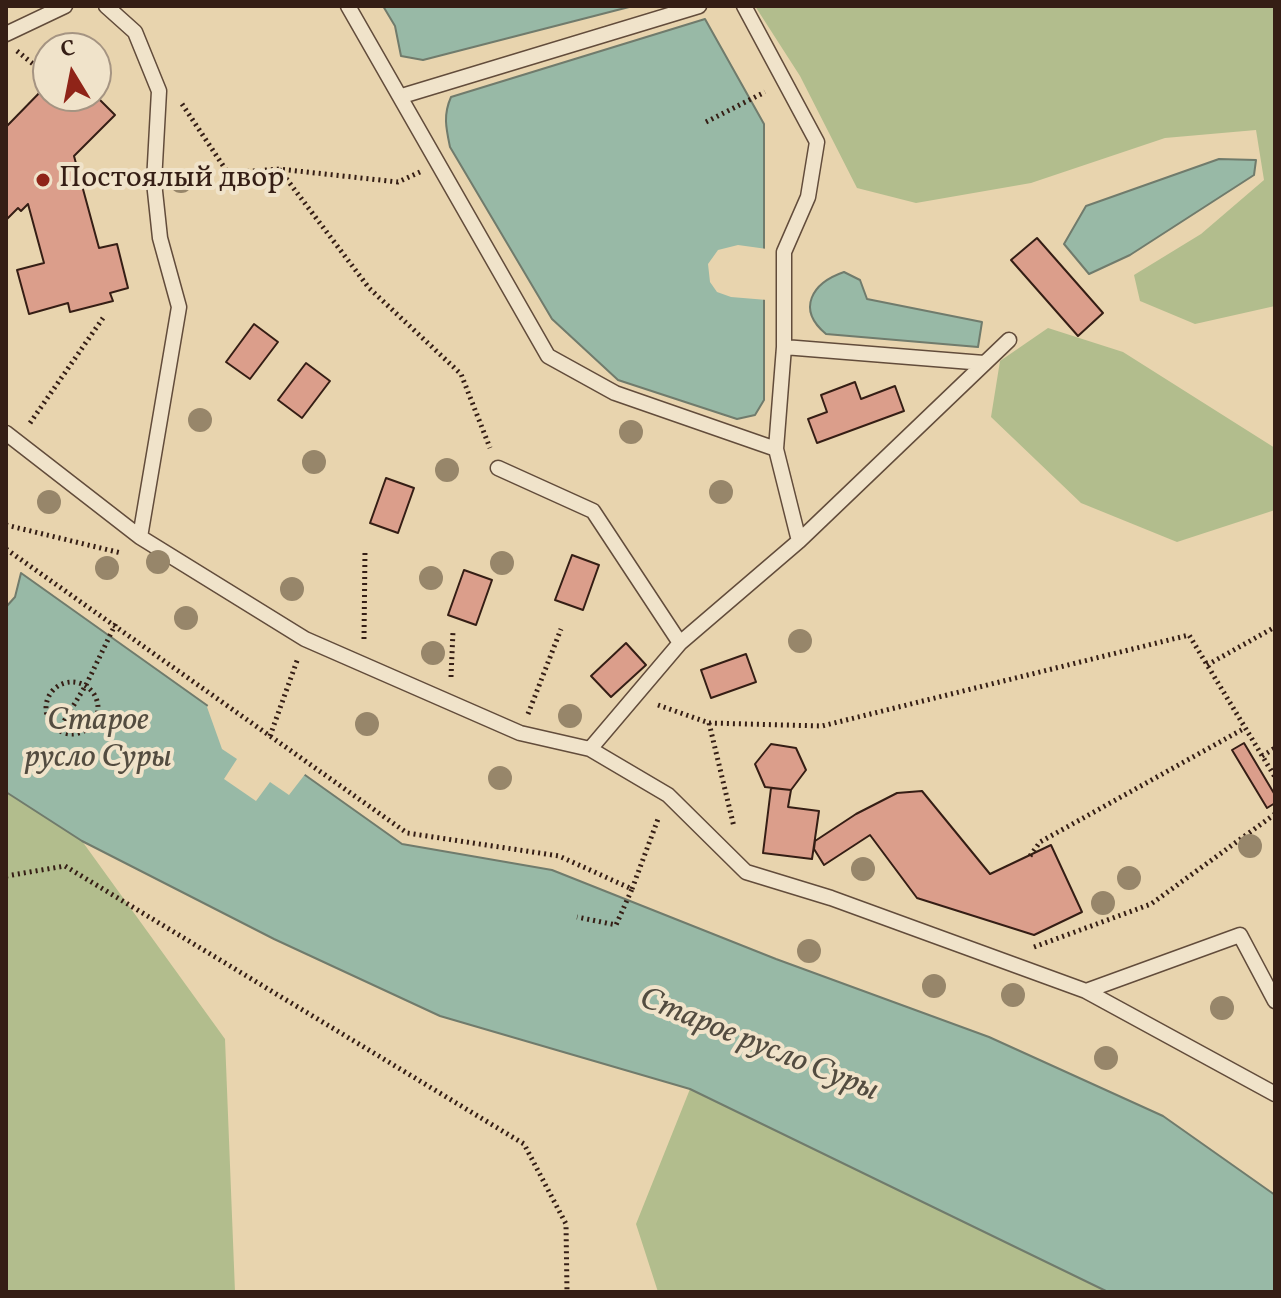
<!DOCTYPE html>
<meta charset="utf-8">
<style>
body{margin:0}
#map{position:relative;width:1281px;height:1298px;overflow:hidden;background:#e8d4ae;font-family:Vollkorn,serif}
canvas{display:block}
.frame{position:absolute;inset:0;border:8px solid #351e15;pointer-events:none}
.north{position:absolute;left:32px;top:32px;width:80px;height:80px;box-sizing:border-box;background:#f0e3ca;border:2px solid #a59482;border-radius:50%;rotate:350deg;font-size:22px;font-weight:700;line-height:32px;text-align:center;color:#351e15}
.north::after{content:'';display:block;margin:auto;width:28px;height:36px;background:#8f2418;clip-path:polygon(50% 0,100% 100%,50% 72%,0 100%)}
</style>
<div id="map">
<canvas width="1281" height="1298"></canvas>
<div class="frame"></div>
<div class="north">С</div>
</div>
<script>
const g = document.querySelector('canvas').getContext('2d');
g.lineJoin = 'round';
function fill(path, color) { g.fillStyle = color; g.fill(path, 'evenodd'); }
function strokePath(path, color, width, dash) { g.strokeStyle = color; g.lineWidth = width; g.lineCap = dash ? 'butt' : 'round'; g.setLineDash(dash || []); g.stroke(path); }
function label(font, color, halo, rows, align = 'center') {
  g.font = font + ' Vollkorn,serif'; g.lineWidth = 8; g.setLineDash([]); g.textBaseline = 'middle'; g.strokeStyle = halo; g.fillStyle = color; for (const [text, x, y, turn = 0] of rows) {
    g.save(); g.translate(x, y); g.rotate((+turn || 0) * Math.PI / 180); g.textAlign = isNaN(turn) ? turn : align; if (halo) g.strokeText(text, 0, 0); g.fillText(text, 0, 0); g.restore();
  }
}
fill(new Path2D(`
 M 755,6 L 1275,6 L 1275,306 L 1195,324 L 1140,301 L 1134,275 L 1201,234 L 1264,180 L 1256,130 L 1165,138 L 1031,183 L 916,203 L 857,188 L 800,76 Z
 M 1048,328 L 1123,352 L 1275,448 L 1275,510 L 1177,542 L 1081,503 L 991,417 L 1000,361 Z
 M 6,792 L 82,841 L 225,1039 L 235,1292 L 6,1292 Z
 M 690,1089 L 1108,1292 L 658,1292 L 636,1224 Z`), '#b2bd8d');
const water = new Path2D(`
 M 383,6 L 633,6 L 423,60 L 401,56 L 395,26 Z
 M 705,19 L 764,124 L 764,400 L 755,415 L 737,419 L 618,380 L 552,319 L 450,147 C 446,128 443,115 451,97 Z
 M 1219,159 L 1256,160 L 1254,175 L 1130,255 L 1089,274 L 1064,244 L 1086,206 Z
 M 844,272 L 860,280 L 867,299 L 982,322 L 978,347 L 826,334 C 796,309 812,283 844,272 Z
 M 21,573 L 402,844 L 552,870 L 776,959 L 989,1037 L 1163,1116 L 1275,1195 L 1275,1292 L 1108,1292 L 690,1089 L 440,1016 L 274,939 L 82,841 L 6,792 L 6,607 L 15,597 Z`);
fill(water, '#98b9a6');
strokePath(water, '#707b6c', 2);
fill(new Path2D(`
 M 738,245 L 767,249 L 767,300 L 731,297 L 717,292 L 710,282 L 708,264 L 718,250 Z
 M 209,704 L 306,773 L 289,795 L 270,782 L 256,801 L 224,779 L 237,759 L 222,749 L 207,707 Z`), '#e8d4ae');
const building = new Path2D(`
 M 48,84 L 48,96 L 96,96 L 115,115 L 74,156 L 99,248 L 117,244 L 128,288 L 110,293 L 113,301 L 70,312 L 68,303 L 29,314 L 17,270 L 44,263 L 28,204 L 21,211 L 18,208 L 6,220 L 6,127 Z
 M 1037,238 L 1103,313 L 1078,336 L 1011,260 Z
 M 254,324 L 278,342 L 250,379 L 226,362 Z
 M 306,363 L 330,381 L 302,418 L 278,400 Z
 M 855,382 L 861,399 L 895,386 L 904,411 L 817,443 L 808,419 L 827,412 L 821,395 Z
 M 386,478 L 414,488 L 398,533 L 370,523 Z
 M 572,555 L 599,565 L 583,610 L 555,600 Z
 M 464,570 L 492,580 L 476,625 L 448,615 Z
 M 626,643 L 646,665 L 611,697 L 591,676 Z
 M 746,654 L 756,682 L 711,698 L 701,670 Z
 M 1244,743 L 1275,795 L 1275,803 L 1267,808 L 1232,750 Z
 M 771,744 L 796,748 L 806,770 L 791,790 L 765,787 L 755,764 Z
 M 771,788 L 791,790 L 788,807 L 819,811 L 812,859 L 763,853 Z
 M 922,791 L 990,874 L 1051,845 L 1082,912 L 1034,935 L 917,898 L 870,835 L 824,865 L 814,849 L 815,841 L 856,814 L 897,793 Z`);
fill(building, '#db9e8b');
strokePath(building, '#351e15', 2);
const service = new Path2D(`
 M 106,6 L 135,32 L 159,91 L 154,182 L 160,238 L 179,307 L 140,537
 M 348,6 L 548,356 L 615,393 L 776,449
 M 744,6 L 817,142 L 808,197 L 784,252 L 784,347 L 776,449 L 799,541
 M 6,34 L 65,6
 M 402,96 L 699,6
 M 784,347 L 984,363
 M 6,433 L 140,537 L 305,639 L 520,733 L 590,749 L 668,795 L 746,872 L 831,898 L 1086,991 L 1275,1094
 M 498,468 L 593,511 L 680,643 L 590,749
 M 680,643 L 799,541 L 1009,340
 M 1086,991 L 1240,935 L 1275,1001`);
strokePath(service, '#624c3b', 17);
strokePath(new Path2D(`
 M 17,51 L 48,76
 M 182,104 L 228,173 L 279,169 L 398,182 L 420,172
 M 706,122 L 765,92
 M 279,169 L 369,288 L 461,374 L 490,448
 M 30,423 L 103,318
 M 6,525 L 121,553
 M 6,549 L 407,833 L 559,856 L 632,889 L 616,925 L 577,917
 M 364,639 L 365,550
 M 1207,665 L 1275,627
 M 451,677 L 453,631
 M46 708a26 26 0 1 1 52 0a26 26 0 1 1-52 0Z
 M 658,705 L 709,723 L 822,726 L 1189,635 L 1275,777
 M 528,714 L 561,629
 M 709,723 L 734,827
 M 58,731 L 86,685 L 116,623
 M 270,736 L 298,658
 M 1262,756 L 1275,748
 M 1030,856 L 1040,842 L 1245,728
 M 6,876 L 65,866 L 524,1144 L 566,1224 L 567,1292
 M 632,889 L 658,819
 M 1034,947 L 1151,904 L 1275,814`), '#351e15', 5, [2, 4]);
strokePath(service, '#f0e3ca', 14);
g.fillStyle = '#97866a';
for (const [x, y] of [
 [181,181],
 [200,420],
 [631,432],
 [314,462],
 [447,470],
 [721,492],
 [49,502],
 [158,562],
 [502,563],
 [107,568],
 [431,578],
 [292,589],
 [186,618],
 [800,641],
 [433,653],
 [570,716],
 [367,724],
 [500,778],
 [1250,846],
 [863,869],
 [1129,878],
 [1103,903],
 [809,951],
 [934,986],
 [1013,995],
 [1222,1008],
 [1106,1058]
]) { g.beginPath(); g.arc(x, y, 12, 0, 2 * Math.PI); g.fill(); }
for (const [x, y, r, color] of [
 [43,180,8,"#8f2418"]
]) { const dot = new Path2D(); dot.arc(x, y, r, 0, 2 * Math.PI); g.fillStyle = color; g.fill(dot); strokePath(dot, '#f0e3ca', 3); }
label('30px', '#351e15', '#f0e3ca', [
 ["Постоялый двор",59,180]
], 'left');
label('italic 32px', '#534c40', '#f0e3ca', [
 ["Старое",98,723],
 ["русло Суры",98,760],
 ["Старое русло Суры",758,1047,22]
]);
</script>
